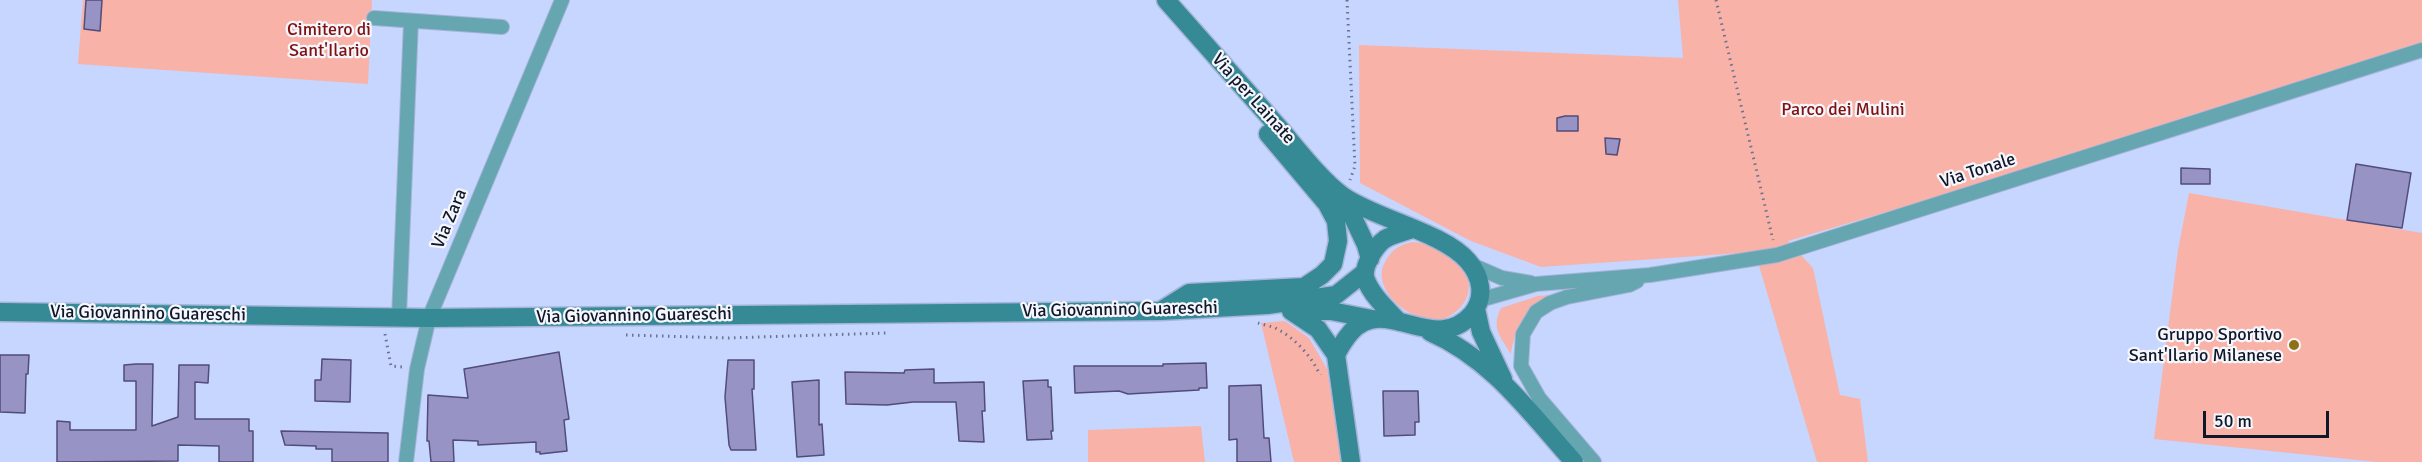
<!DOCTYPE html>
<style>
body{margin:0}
#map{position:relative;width:2422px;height:462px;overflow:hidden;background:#c6d6ff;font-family:Signika,sans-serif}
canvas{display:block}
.scale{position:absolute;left:2203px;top:411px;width:126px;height:27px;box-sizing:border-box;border:3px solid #101729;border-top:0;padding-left:8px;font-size:18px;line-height:21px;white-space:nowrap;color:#101729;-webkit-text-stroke:4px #f5f7fd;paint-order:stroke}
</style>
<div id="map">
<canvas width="2422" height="462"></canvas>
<div class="scale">50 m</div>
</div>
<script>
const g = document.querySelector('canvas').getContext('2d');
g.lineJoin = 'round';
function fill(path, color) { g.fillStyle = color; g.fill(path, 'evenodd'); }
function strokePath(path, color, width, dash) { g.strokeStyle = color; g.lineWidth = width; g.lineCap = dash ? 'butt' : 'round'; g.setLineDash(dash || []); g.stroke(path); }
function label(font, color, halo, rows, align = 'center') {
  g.font = font + ' Signika,sans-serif'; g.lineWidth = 4.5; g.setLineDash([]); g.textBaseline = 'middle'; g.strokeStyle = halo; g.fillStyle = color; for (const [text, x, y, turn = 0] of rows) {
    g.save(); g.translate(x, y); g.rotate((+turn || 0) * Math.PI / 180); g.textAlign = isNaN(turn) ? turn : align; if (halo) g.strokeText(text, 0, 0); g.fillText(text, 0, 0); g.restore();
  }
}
fill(new Path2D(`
 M 83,0 L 372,0 L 368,84 L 78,64 Z
 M 1678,0 L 2422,0 L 2422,44 L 2322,79 L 2191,115 L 2039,167 L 1788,241 L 1813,268 L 1840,395 L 1860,399 L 1868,462 L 1817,462 L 1755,252 L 1541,267 L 1471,241 L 1360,183 L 1359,45 L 1683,58 Z
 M 2189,193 L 2422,233 L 2422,462 L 2377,462 L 2154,439 L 2178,250 Z
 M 1413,242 C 1423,243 1431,245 1440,249 C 1472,264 1482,300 1446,318 C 1420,330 1368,292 1385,262 C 1392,249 1399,245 1413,242 Z
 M 1550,295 C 1527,308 1514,329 1511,354 C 1500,336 1491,328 1501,308 L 1538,296 Z
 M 1285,321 L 1309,338 L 1327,369 L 1342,462 L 1294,462 L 1261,323 Z
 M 1201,426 L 1205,462 L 1088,462 L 1088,430 Z`), '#f9b2a7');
const building = new Path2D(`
 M 86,0 L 102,0 L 100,31 L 84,29 Z
 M 1565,116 L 1578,116 L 1578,131 L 1557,131 L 1557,118 Z
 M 1605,138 L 1620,139 L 1617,155 L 1606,154 Z
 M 2356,164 L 2411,173 L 2402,228 L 2347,220 Z
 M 2181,168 L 2210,169 L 2210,184 L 2181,184 Z
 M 559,352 L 569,419 L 564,420 L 567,451 L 540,454 L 540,452 L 536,452 L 536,442 L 478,445 L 478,441 L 453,440 L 454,462 L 431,462 L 429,441 L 427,441 L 428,395 L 468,398 L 464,369 Z
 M 0,355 L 29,355 L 28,374 L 26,374 L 25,413 L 0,412 Z
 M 322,359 L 351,360 L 350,402 L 315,401 L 315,380 L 321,380 Z
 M 728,360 L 754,360 L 754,389 L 752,389 L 756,450 L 731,450 L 729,445 L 725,397 Z
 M 1206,363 L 1207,388 L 1199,388 L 1199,390 L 1128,394 L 1119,391 L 1075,393 L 1074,366 L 1163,366 L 1163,364 Z
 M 136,364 L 153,364 L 152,426 L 178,417 L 179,365 L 209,365 L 208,383 L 195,382 L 195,419 L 249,419 L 249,431 L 253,431 L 253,462 L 219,462 L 219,446 L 178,445 L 178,461 L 57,462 L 57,421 L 70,422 L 70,430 L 136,430 L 136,381 L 124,381 L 124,365 Z
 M 934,369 L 934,383 L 984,382 L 985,411 L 982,411 L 984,442 L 959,441 L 956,402 L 913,402 L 887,405 L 846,404 L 845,372 L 904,373 L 905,370 Z
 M 819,380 L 819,425 L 822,424 L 824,455 L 797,457 L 792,382 Z
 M 1048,380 L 1048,387 L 1051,387 L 1053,431 L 1051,431 L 1052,439 L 1027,440 L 1023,381 Z
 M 1261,385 L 1264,438 L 1269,438 L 1271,462 L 1237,462 L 1237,439 L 1229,440 L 1229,386 Z
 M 1383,391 L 1418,391 L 1419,422 L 1415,422 L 1415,435 L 1384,436 Z
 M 281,431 L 388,433 L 388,462 L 332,462 L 332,449 L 316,449 L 316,446 L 285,445 Z`);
fill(building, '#9793c5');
strokePath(building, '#514c79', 1.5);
const street = new Path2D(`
 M 374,18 L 502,27
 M 1472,265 L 1502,278 L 1531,283
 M 1480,300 L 1536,284 L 1650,275 L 1777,255 L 2422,50
 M 399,317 L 411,21
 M 406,462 L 417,369 L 429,318 L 562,0
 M 1594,462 L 1539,398 L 1521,366 L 1523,334 L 1536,312 L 1550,303 L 1567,297 L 1629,285 L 1637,281`);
const secondary = new Path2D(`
 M 1166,0 C 1204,43 1242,86 1281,130 C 1298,150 1322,181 1343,196 C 1376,219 1443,232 1468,261 C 1481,276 1486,297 1472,314 C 1434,357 1386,293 1351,332 C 1345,339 1340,347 1336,355
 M 1343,196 L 1366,245 L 1370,259
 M 1476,309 L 1481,332 L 1503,379
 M 1162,310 L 1189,293 L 1304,287 L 1322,275 L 1333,264 L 1338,241 L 1336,221 L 1327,204 L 1268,134
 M 1291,311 L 1318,329 L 1336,355
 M 1292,311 L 1331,311 L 1372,319
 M 0,312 L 429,318 L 1161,311 L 1267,305 L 1336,295 L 1365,272
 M 1399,322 C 1388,310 1372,296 1366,280 C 1361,268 1375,246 1385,239 C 1393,234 1404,232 1412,229
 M 1430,332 C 1492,359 1530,413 1574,462
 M 1336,355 L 1351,462`);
strokePath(street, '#a5b4d8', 16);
strokePath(secondary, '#a5b4d8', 21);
strokePath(new Path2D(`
 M 1347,0 L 1355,166 L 1350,180
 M 1716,0 L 1773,240
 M 1258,323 C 1264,325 1272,326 1277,329 C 1295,338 1312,357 1320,375
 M 385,334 L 391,366 L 403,367
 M 626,335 L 728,338 L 886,333`), '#687390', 3, [1.5, 4.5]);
strokePath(street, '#65a6b0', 14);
strokePath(secondary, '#358a96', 18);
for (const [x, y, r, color] of [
 [2294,345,6,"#8f7015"]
]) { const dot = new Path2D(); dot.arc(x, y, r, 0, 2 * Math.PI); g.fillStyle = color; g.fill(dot); strokePath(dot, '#f5f7fd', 2); }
label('18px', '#81110f', '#f5f7fd', [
 ["Cimitero di",329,30],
 ["Sant'Ilario",329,51],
 ["Parco dei Mulini",1843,110]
]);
label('18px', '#101729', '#f5f7fd', [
 ["Via per Lainate",1253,99,48],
 ["Via Tonale",1978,171,-18],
 ["Via Zara",450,219,-67],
 ["Via Giovannino Guareschi",1120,310,-1],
 ["Via Giovannino Guareschi",148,314,1],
 ["Via Giovannino Guareschi",634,316,-1]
]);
label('18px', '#101729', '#f5f7fd', [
 ["Gruppo Sportivo",2282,335],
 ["Sant'Ilario Milanese",2282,356]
], 'right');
</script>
